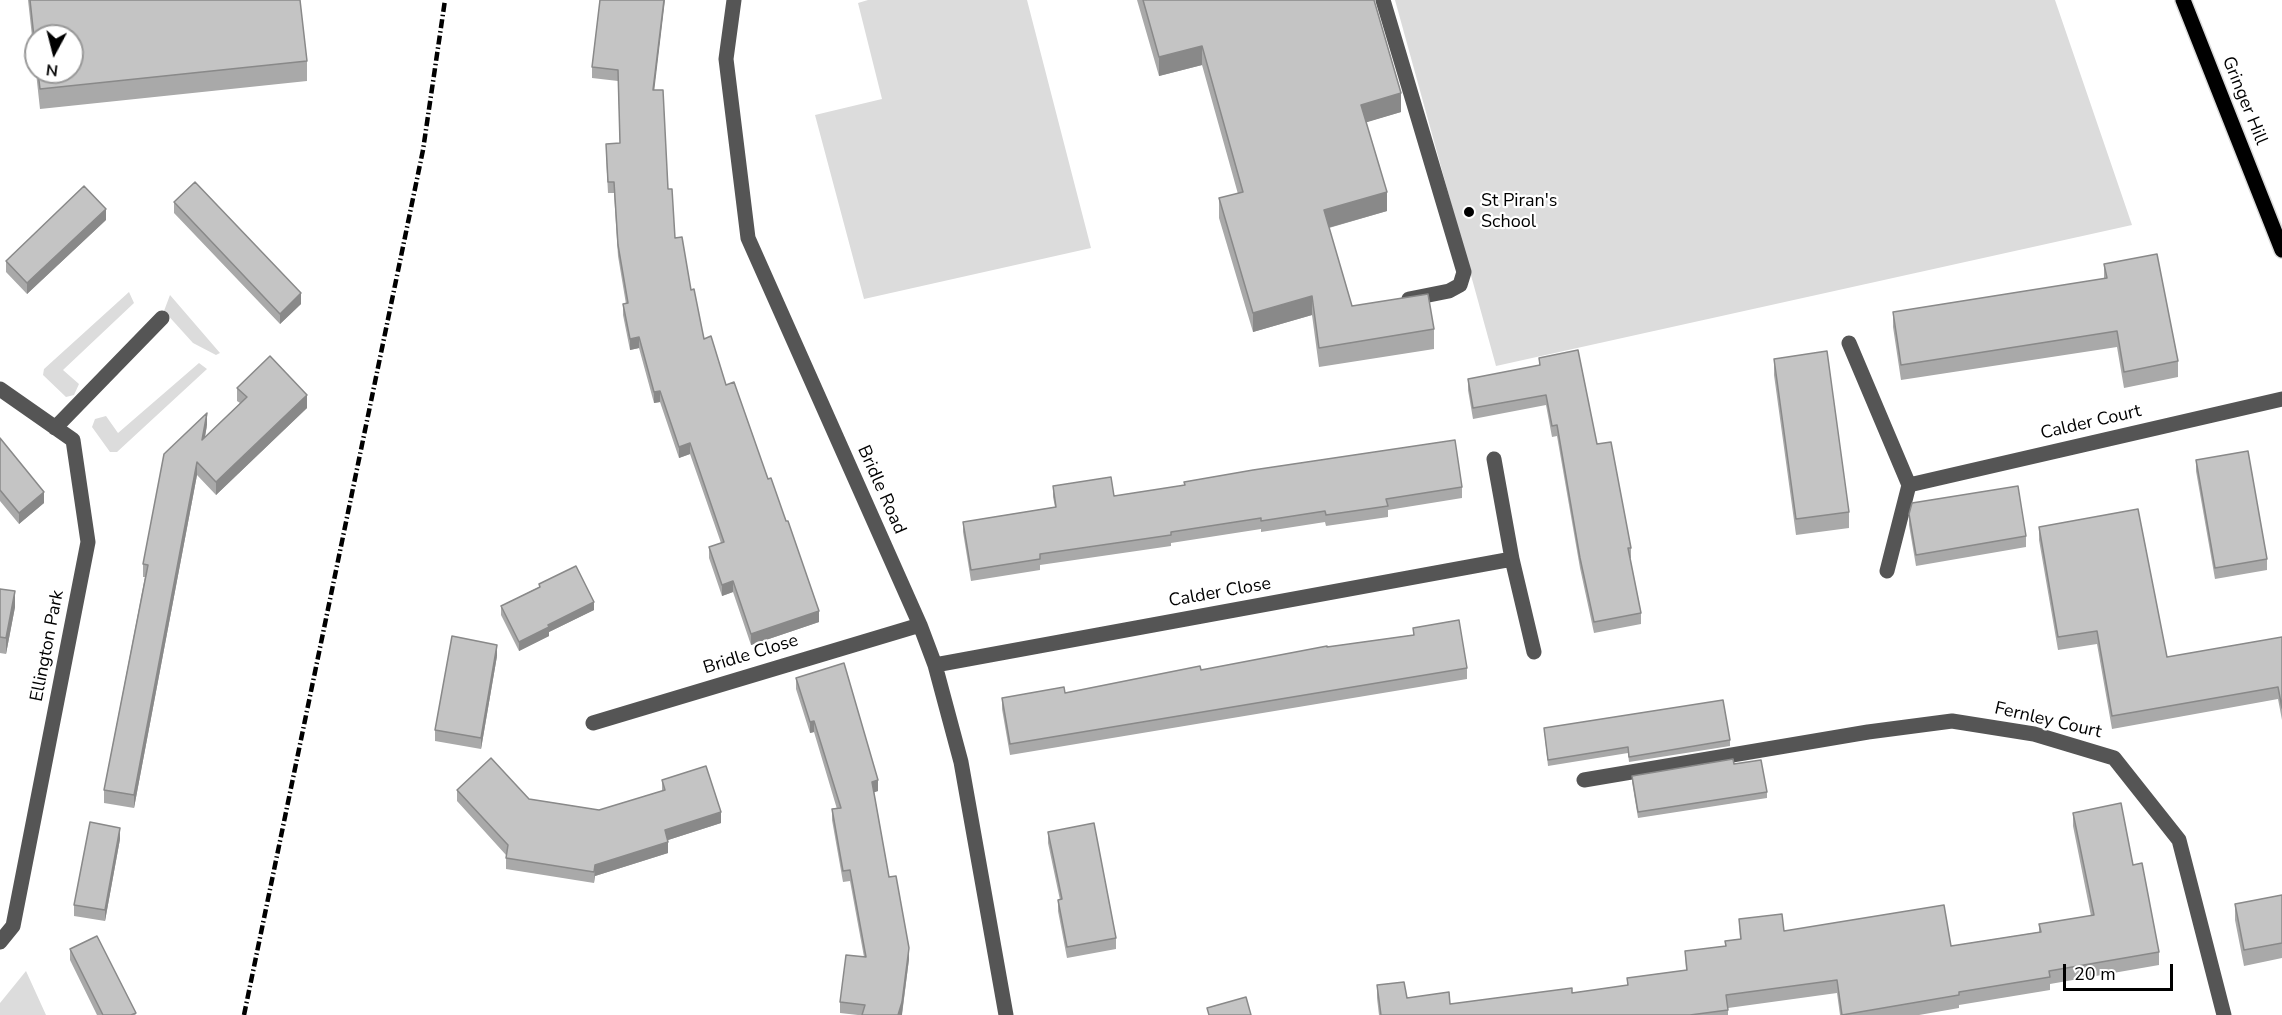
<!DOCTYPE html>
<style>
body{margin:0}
#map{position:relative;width:2282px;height:1015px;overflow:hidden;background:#fff;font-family:"Nunito Sans",sans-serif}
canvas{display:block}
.north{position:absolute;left:24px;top:24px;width:60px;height:60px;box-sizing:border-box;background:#fff;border:2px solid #999;border-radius:50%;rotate:187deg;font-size:16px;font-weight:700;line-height:24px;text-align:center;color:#000}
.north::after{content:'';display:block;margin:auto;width:21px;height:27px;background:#000;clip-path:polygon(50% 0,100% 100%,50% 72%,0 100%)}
.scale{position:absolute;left:2063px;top:964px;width:110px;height:27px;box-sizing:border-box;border:3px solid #000;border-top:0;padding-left:8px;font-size:18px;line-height:21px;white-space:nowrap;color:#000;-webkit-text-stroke:4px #fff;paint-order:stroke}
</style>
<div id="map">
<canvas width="2282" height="1015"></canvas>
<div class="north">N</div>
<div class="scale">20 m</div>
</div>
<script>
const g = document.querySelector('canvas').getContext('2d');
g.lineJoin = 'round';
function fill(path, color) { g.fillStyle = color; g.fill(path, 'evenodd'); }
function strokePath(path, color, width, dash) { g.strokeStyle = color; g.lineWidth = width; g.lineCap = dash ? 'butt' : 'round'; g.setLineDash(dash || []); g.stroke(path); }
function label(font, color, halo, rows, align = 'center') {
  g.font = font + ' "Nunito Sans",sans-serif'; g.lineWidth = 4.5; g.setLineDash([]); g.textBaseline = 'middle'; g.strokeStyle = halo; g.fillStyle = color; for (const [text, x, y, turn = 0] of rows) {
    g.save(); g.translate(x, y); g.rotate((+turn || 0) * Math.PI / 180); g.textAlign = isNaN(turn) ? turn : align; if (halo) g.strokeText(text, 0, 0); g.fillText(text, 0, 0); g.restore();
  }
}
fill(new Path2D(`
 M 868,0 L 1027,0 L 1091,248 L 864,299 L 815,115 L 882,99 L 858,3 Z
 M 1395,0 L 2055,0 L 2132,225 L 1496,366 Z
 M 129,292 L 134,303 L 63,370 L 79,384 L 74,395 L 66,397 L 43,375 L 44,369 Z
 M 170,295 L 220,353 L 216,355 L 193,343 L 164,311 Z
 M 199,363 L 207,369 L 117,452 L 110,452 L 92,427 L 95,419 L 106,416 L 118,433 Z
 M 26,971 L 46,1015 L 0,1015 L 0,1003 Z`), '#dcdcdc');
const major = new Path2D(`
 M 2183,0 L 2282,250`);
strokePath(major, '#dbdbdb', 18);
strokePath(new Path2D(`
 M 734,0 L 726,59 L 748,238 L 920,625 L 935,665 L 961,762 L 1006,1015
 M 1383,0 L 1464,272 L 1460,285 L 1449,291 L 1409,299
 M 1849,343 L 1909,485 L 2282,399
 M 0,389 L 73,440 L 88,542 L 13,926 L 0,942
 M 55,428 L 162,318
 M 1494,459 L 1512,559
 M 1887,571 L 1909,485
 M 935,665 L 1512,559 L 1534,652
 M 593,723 L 920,625
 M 1584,780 L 1868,732 L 1952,721 L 2034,734 L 2114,758 L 2179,840 L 2224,1015`), '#555', 15);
strokePath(major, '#000', 15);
strokePath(new Path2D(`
 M 244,1015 L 423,150 L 445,0`), '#000', 4.5, [9, 3, 1.5, 3]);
fill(new Path2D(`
 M 28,0 L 300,0 L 307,61 L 307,81 L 40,109 ZM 36,36 L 72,72 L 36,72 Z
 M 600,0 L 654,90 L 675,238 L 704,339 L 768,479 L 819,622 L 751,645 L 733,592 L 722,596 L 709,558 L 709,547 L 721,543 L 690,454 L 679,458 L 660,402 L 654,403 L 639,348 L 630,350 L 623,315 L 623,304 L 626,304 L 618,256 L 614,193 L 608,193 L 606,155 L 606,144 L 620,143 L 618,81 L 592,78 L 592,67 Z
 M 1137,0 L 1374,0 L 1401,112 L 1366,122 L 1387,211 L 1329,228 L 1352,306 L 1434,329 L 1434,349 L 1319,367 L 1312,315 L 1253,332 L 1219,218 L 1219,198 L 1238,194 L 1202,65 L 1159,76 Z
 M 174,202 L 301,304 L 280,324 L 174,213 Z
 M 106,220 L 27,294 L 6,272 L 6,261 Z
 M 2104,264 L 2178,361 L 2178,377 L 2124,388 L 2117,347 L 1901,380 L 1893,327 L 1893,312 L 2104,279 Z
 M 1539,358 L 1597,444 L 1631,548 L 1631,558 L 1630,558 L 1641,613 L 1641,624 L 1594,633 L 1580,568 L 1557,436 L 1552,437 L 1546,405 L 1473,419 L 1468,390 L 1468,379 L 1539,366 Z
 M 1774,359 L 1849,512 L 1849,528 L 1796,535 L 1774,375 Z
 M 237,388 L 307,408 L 216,495 L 197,475 L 134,808 L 104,803 L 104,790 L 145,577 L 143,577 L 143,564 L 207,425 L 205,437 L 240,403 L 237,401 Z
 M 0,438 L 44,503 L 19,524 L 0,501 Z
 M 2196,460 L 2267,559 L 2267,570 L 2215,579 L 2196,471 Z
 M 1053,486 L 1114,496 L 1462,487 L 1462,498 L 1388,510 L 1388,517 L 1326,526 L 1325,522 L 1261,532 L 1261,529 L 1171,543 L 1171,546 L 1040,565 L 1040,570 L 971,581 L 963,532 L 963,522 L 1055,507 L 1053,497 Z
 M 1909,514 L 2026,536 L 2026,547 L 1916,566 L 1909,525 Z
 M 2039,527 L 2167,657 L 2282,637 L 2282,720 L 2278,699 L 2112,729 L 2097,644 L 2058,650 L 2039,540 Z
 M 539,584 L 594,610 L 549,632 L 549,636 L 519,651 L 501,615 L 501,606 L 539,587 Z
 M 0,589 L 15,607 L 6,654 L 0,653 Z
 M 1413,628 L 1467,668 L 1467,679 L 1010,755 L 1002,709 L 1002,698 L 1065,693 L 1201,670 L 1327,647 L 1413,635 Z
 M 497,656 L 481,749 L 435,741 L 435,730 Z
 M 796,678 L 878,791 L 874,792 L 889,877 L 909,959 L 902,1015 L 858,1015 L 840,1013 L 840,1002 L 864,957 L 850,881 L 843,882 L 832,820 L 832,809 L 837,809 L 814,732 L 810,733 L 796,689 Z
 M 1544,728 L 1730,740 L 1730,746 L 1629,762 L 1628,753 L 1548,766 Z
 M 1734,764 L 1767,792 L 1767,798 L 1638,818 L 1632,782 L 1632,776 Z
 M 662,780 L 721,823 L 668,840 L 668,853 L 595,876 L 594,883 L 506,869 L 506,855 L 457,801 L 457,790 L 529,799 L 599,810 L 662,791 Z
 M 2073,813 L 2133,865 L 2159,952 L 2159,965 L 2050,984 L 2050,990 L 1959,1005 L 1959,1008 L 1919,1015 L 1840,1015 L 1837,993 L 1728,1008 L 1728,1015 L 1379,1015 L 1377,998 L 1377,985 L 1407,998 L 1450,1004 L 1572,993 L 1627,985 L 1627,978 L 1686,970 L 1685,951 L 1725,946 L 1725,941 L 1740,939 L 1739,919 L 1784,931 L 1951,946 L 2039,932 L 2039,924 L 2091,916 L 2073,826 Z
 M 1048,832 L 1116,938 L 1116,949 L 1067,958 L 1058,911 L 1058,900 L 1060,900 L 1048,843 Z
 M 120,839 L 105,921 L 74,916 L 74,905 Z
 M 2282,895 L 2282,958 L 2244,966 L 2235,920 L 2235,904 Z
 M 70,949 L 136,1015 L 97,1015 L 70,960 Z`), '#a9a9a9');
fill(new Path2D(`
 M 664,0 L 665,0 L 653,101 L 653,90 Z
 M 1202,46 L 1202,65 L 1159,76 L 1159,57 Z
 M 1401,93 L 1401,112 L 1361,124 L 1361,105 Z
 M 1387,192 L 1387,211 L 1324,229 L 1324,210 Z
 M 106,209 L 106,220 L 27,294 L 27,283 Z
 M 301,293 L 301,304 L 280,324 L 280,314 Z
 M 1312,296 L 1312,315 L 1253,332 L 1253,313 Z
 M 639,337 L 639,348 L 630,350 L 630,339 Z
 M 660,391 L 660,402 L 654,403 L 654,392 Z
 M 307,395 L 307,408 L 216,495 L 216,482 Z
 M 207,413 L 207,425 L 202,453 L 202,440 Z
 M 690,443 L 690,454 L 679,458 L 679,447 Z
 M 197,462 L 197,475 L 134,808 L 134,795 Z
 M 44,492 L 44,503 L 19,524 L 19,513 Z
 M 733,581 L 733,592 L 722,596 L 722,585 Z
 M 15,591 L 15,607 L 6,654 L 6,638 Z
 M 594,602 L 594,610 L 549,632 L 549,636 L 519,651 L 519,642 L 548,625 Z
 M 819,611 L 819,622 L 751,645 L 751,634 Z
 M 497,645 L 497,656 L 481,749 L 481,738 Z
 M 814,721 L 814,732 L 810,733 L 810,722 Z
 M 878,780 L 878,791 L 872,793 L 872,782 Z
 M 721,812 L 721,823 L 665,841 L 665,830 Z
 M 120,828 L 120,839 L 105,921 L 105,910 Z
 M 668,842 L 668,853 L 595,876 L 594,883 L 595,865 Z
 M 909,948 L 909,959 L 902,1013 L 902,1015 L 898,1015 Z`), '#898989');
const building = new Path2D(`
 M 30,0 L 300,0 L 307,61 L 40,89 L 38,72 L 72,72 L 72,36 L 36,36 L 36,56 Z
 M 600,0 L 664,0 L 653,90 L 663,90 L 668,189 L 672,189 L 675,238 L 682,237 L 691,290 L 694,289 L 704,339 L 711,336 L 726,385 L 734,382 L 768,479 L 771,478 L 786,521 L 788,521 L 819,611 L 751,634 L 733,581 L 722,585 L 709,547 L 724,542 L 690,443 L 679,447 L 660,391 L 654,392 L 639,337 L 630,339 L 623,304 L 628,303 L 618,245 L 614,182 L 608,182 L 606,144 L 620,143 L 618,70 L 592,67 Z
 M 1143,0 L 1374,0 L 1401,93 L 1361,105 L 1387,192 L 1324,210 L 1352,306 L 1428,294 L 1434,329 L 1319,348 L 1312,296 L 1253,313 L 1219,198 L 1243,192 L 1202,46 L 1159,57 Z
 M 195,182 L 301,293 L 280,314 L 174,202 Z
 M 84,186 L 106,209 L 27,283 L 6,261 Z
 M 2157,254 L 2178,361 L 2124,372 L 2117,331 L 1901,365 L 1893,312 L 2107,278 L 2104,264 Z
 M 1578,350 L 1597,444 L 1611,442 L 1631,548 L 1628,548 L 1641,613 L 1594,622 L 1580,558 L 1557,425 L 1552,426 L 1546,395 L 1473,408 L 1468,379 L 1540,365 L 1539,358 Z
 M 1827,351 L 1849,512 L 1796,519 L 1774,359 Z
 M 270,356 L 307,395 L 216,482 L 197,462 L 134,795 L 104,790 L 148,565 L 143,564 L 164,454 L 207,413 L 202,440 L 247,397 L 237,388 Z
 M 0,438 L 44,492 L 19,513 L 0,490 Z
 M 1455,440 L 1462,487 L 1386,499 L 1388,506 L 1326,515 L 1325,511 L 1261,521 L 1261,518 L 1171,532 L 1171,535 L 1040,554 L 1040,559 L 971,570 L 963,522 L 1056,507 L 1053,486 L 1111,477 L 1114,496 L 1185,485 L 1184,482 L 1253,470 Z
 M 2248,451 L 2267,559 L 2215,568 L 2196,460 Z
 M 2018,486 L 2026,536 L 1916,555 L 1909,514 L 1912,503 Z
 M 2138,509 L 2167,657 L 2282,637 L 2282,708 L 2278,687 L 2112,716 L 2097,631 L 2058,637 L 2039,527 Z
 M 576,566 L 594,602 L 548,625 L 549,627 L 519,642 L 501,606 L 540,587 L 539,584 Z
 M 0,589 L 15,591 L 6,638 L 0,637 Z
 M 1459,620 L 1467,668 L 1010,744 L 1002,698 L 1064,687 L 1065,693 L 1200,666 L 1201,670 L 1327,646 L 1327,647 L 1414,635 L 1413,628 Z
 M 452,636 L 497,645 L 481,738 L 435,730 Z
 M 844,663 L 878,780 L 872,782 L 889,877 L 896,876 L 909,948 L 902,1002 L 898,1015 L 862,1015 L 865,1005 L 840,1002 L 846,955 L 866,957 L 850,870 L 843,871 L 832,809 L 841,808 L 814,721 L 810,722 L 796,678 Z
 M 1723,700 L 1730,740 L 1629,757 L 1628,747 L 1548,760 L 1544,728 Z
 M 491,758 L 529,799 L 599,810 L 665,790 L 662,780 L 706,766 L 721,812 L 665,830 L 668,842 L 595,865 L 594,872 L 506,858 L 508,845 L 457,790 Z
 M 1733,759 L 1734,764 L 1761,760 L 1767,792 L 1638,812 L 1632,776 Z
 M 2121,803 L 2133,865 L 2142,863 L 2159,952 L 2049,971 L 2050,977 L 1959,992 L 1959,995 L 1842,1015 L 1837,980 L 1726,995 L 1728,1010 L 1690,1015 L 1381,1015 L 1377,985 L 1404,982 L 1407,998 L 1449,992 L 1450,1004 L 1572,988 L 1572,993 L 1628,985 L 1627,978 L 1687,970 L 1685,951 L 1726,946 L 1725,941 L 1741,939 L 1739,919 L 1782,914 L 1784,931 L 1944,905 L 1951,946 L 2041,932 L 2039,924 L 2094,915 L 2073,813 Z
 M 90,822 L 120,828 L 105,910 L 74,905 Z
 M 1094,823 L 1116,938 L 1067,947 L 1058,900 L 1062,899 L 1048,832 Z
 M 2282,895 L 2282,943 L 2244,950 L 2235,904 Z
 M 97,936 L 136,1013 L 131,1015 L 103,1015 L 70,949 Z
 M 1246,997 L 1251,1015 L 1209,1015 L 1207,1008 Z`);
fill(building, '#c4c4c4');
strokePath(building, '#898989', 1.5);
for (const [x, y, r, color] of [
 [1469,212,6,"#000"]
]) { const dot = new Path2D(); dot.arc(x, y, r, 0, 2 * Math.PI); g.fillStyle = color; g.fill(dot); strokePath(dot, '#fff', 2); }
label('18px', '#000', '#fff', [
 ["Gringer Hill",2244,101,68],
 ["Calder Court",2091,423,-13],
 ["Bridle Road",881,490,66],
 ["Calder Close",1220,593,-10],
 ["Ellington Park",48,646,-79],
 ["Bridle Close",751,655,-17],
 ["Fernley Court",2048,721,13]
]);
label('18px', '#000', '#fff', [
 ["St Piran's",1481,202],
 ["School",1481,223]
], 'left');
</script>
